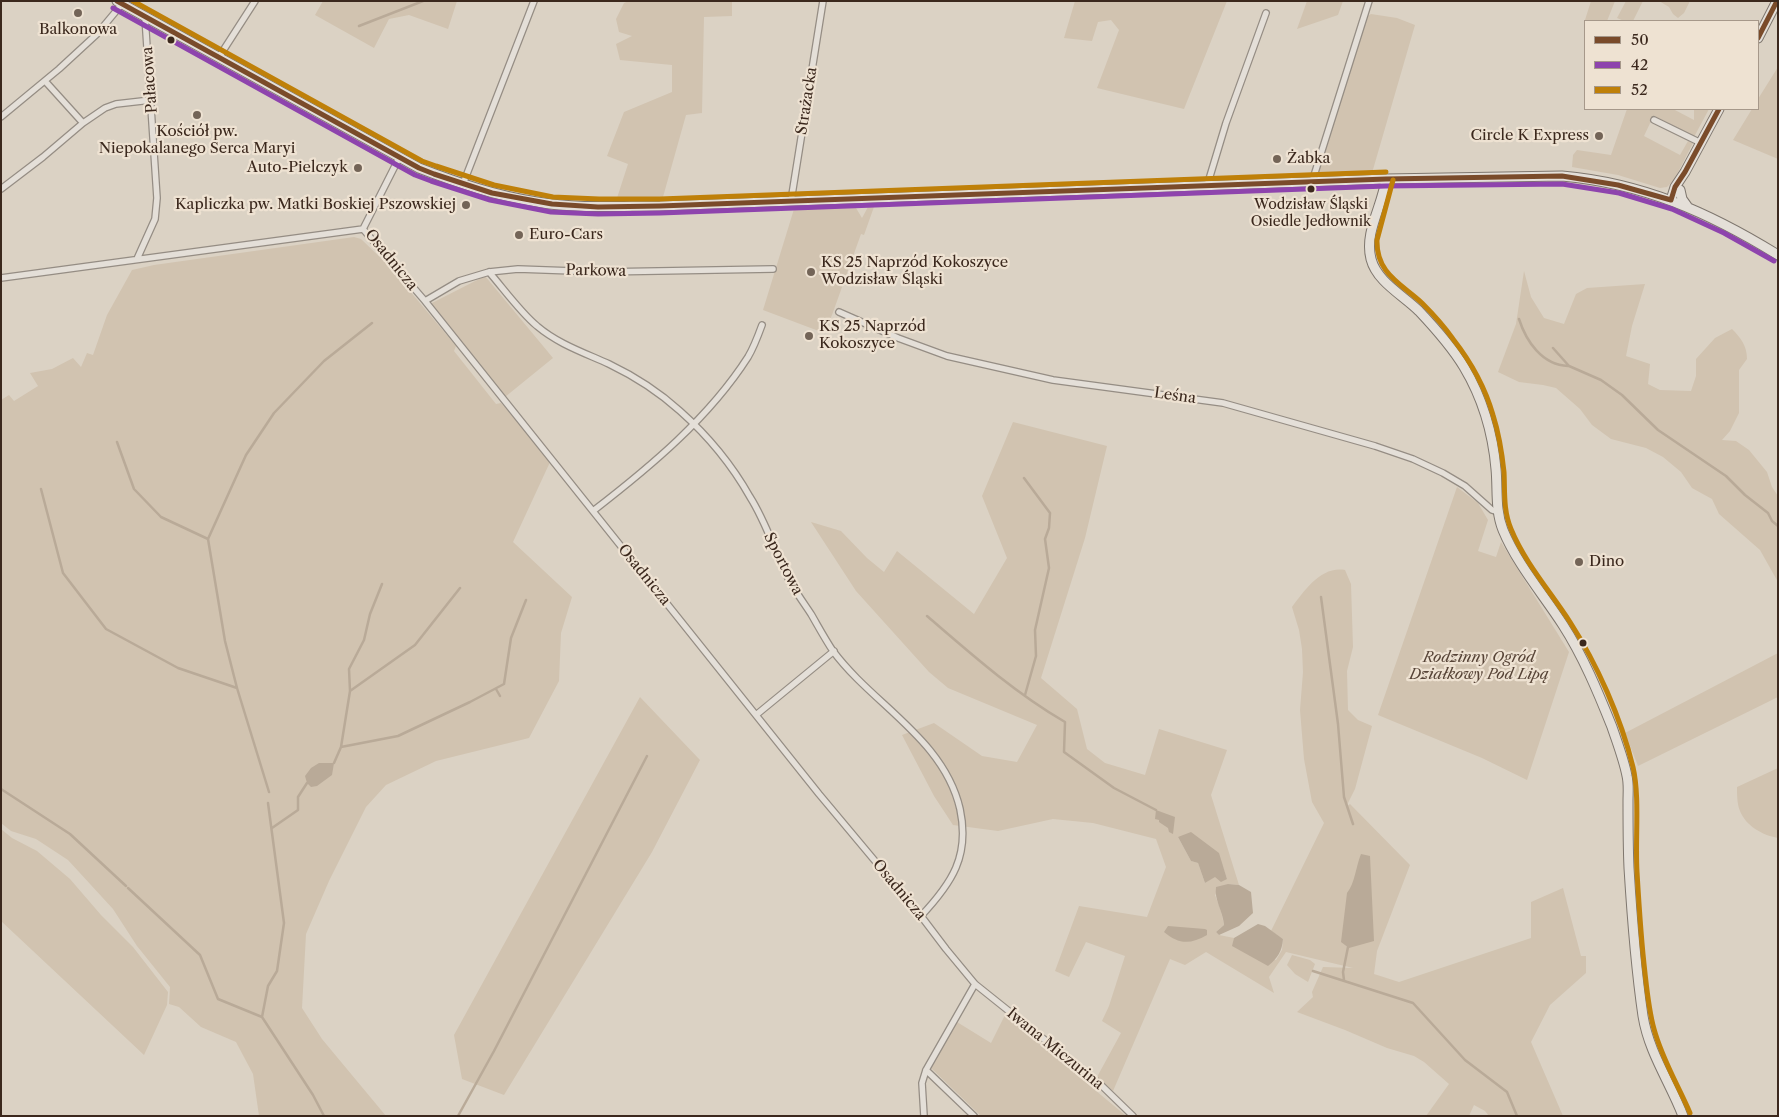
<!DOCTYPE html>
<meta charset="utf-8">
<style>
body{margin:0}
#map{position:relative;width:1779px;height:1117px;overflow:hidden;background:#dbd2c4;font-family:"Libre Caslon Text",serif}
canvas{display:block}
.frame{position:absolute;inset:0;border:2px solid #3b281d;pointer-events:none}
.legend{position:absolute;left:1584px;top:20px;width:175px;height:90px;box-sizing:border-box;background:#eee2d2;border:1px solid #a6988a;margin:0;padding:6px 9px;list-style:none;font-size:15px;color:#3b281d}
.legend li{display:flex;align-items:center;gap:10px;height:25px}
.legend b{width:25px;border:1px solid #a6988a}
</style>
<div id="map">
<canvas width="1779" height="1117"></canvas>
<div class="frame"></div>
<ul class="legend">
<li><b style="height:6px;background:#7a4b2a"></b>50</li>
<li><b style="height:6px;background:#8e44ad"></b>42</li>
<li><b style="height:6px;background:#bf8009"></b>52</li>
</ul>
</div>
<script>
const g = document.querySelector('canvas').getContext('2d');
g.lineJoin = 'round';
function fill(path, color) { g.fillStyle = color; g.fill(path, 'evenodd'); }
function strokePath(path, color, width, dash) { g.strokeStyle = color; g.lineWidth = width; g.lineCap = dash ? 'butt' : 'round'; g.setLineDash(dash || []); g.stroke(path); }
function label(font, color, halo, rows, align = 'center') {
  g.font = font + ' "Libre Caslon Text",serif'; g.lineWidth = 4.5; g.setLineDash([]); g.textBaseline = 'middle'; g.strokeStyle = halo; g.fillStyle = color; for (const [text, x, y, turn = 0] of rows) {
    g.save(); g.translate(x, y); g.rotate((+turn || 0) * Math.PI / 180); g.textAlign = isNaN(turn) ? turn : align; if (halo) g.strokeText(text, 0, 0); g.fillText(text, 0, 0); g.restore();
  }
}
fill(new Path2D(`
 M 323,1 L 457,1 L 448,29 L 409,15 L 389,19 L 374,48 L 315,15 Z
 M 629,1 L 732,1 L 732,16 L 704,17 L 702,113 L 686,115 L 663,197 L 617,198 L 628,164 L 607,156 L 624,112 L 672,92 L 672,65 L 620,60 L 616,44 L 632,36 L 619,32 L 616,19 L 624,3 Z
 M 1075,1 L 1227,1 L 1184,109 L 1097,88 L 1119,30 L 1111,20 L 1098,22 L 1092,41 L 1064,38 Z
 M 1307,1 L 1343,1 L 1338,15 L 1297,29 Z
 M 1591,1 L 1615,1 L 1607,21 L 1585,20 Z
 M 1626,1 L 1643,1 L 1633,21 L 1624,21 L 1617,18 Z
 M 1659,1 L 1690,1 L 1684,13 L 1678,18 L 1673,14 L 1669,7 Z
 M 1371,14 L 1397,18 L 1415,25 L 1372,173 L 1318,174 L 1367,16 Z
 M 1778,67 L 1778,159 L 1733,140 L 1752,109 L 1758,109 L 1758,99 Z
 M 1627,109 L 1673,109 L 1694,120 L 1694,109 L 1709,109 L 1694,137 L 1653,117 L 1644,136 L 1680,155 L 1688,141 L 1693,143 L 1674,180 L 1667,187 L 1660,188 L 1618,175 L 1572,167 L 1573,155 L 1577,150 L 1611,155 Z
 M 875,204 L 864,235 L 861,234 L 832,315 L 824,333 L 763,310 L 794,209 L 856,208 L 862,218 L 868,207 Z
 M 354,237 L 361,239 L 388,265 L 456,346 L 454,351 L 496,404 L 501,403 L 551,460 L 513,542 L 572,597 L 561,633 L 559,681 L 529,738 L 436,761 L 386,785 L 366,807 L 329,881 L 306,934 L 302,1008 L 322,1039 L 386,1116 L 259,1116 L 253,1074 L 236,1042 L 201,1027 L 179,1007 L 169,1004 L 170,987 L 137,946 L 113,909 L 68,860 L 36,839 L 11,831 L 1,823 L 1,400 L 9,395 L 14,401 L 38,386 L 30,373 L 52,369 L 73,358 L 81,367 L 87,353 L 93,355 L 107,315 L 132,270 L 154,265 Z
 M 1524,271 L 1531,297 L 1544,318 L 1564,324 L 1576,294 L 1587,288 L 1645,284 L 1632,326 L 1626,356 L 1650,364 L 1648,384 L 1660,390 L 1691,391 L 1696,376 L 1696,359 L 1715,338 L 1732,329 C 1741,338 1747,346 1747,359 L 1739,370 L 1739,413 L 1730,431 L 1722,440 L 1736,441 L 1749,450 L 1767,472 L 1772,487 L 1778,496 L 1778,582 L 1760,550 L 1719,514 L 1712,499 L 1692,488 L 1681,472 L 1663,457 L 1646,448 L 1611,439 L 1592,425 L 1580,409 L 1556,388 L 1543,385 L 1519,382 L 1498,372 L 1516,324 Z
 M 485,276 L 553,358 L 505,397 L 432,306 L 432,303 Z
 M 1013,422 L 1107,446 L 1085,538 L 1041,678 L 1077,709 L 1087,749 L 1105,763 L 1145,775 L 1159,729 L 1227,750 L 1211,795 L 1239,885 L 1228,884 L 1215,895 L 1221,911 L 1224,925 L 1216,932 L 1219,935 L 1234,938 L 1233,946 L 1276,960 L 1282,950 L 1283,939 L 1271,931 L 1324,823 L 1312,802 L 1304,759 L 1300,710 L 1303,672 L 1302,649 L 1299,630 L 1292,607 C 1305,590 1321,566 1345,570 L 1351,584 L 1353,647 L 1347,671 L 1348,710 L 1358,720 L 1372,726 L 1355,789 L 1346,807 L 1350,804 L 1410,865 L 1377,951 L 1374,974 L 1399,982 L 1531,938 L 1531,902 L 1563,888 L 1581,956 L 1586,956 L 1586,973 L 1550,1005 L 1531,1042 L 1563,1116 L 1489,1116 L 1485,1111 L 1474,1105 L 1469,1116 L 1426,1116 L 1449,1084 L 1424,1062 L 1414,1056 L 1387,1048 L 1345,1030 L 1297,1012 L 1313,997 L 1312,992 L 1323,967 L 1353,968 L 1286,952 L 1269,977 L 1274,993 L 1206,952 L 1185,965 L 1170,959 L 1113,1091 L 1097,1077 L 1121,1033 L 1102,1021 L 1109,1006 L 1125,956 L 1086,942 L 1069,977 L 1055,971 L 1079,906 L 1147,917 L 1166,867 L 1156,839 L 1093,823 L 1053,819 L 998,831 L 953,825 L 934,796 L 902,735 L 934,723 L 982,756 L 1017,762 L 1037,725 L 948,688 L 929,672 L 856,591 L 811,522 L 841,531 L 867,558 L 884,572 L 897,551 L 974,614 L 1007,558 L 982,496 ZM 1178,837 L 1218,853 L 1227,879 L 1215,876 L 1205,883 L 1198,863 L 1191,861 Z
 M 1457,487 L 1478,503 L 1488,520 L 1478,551 L 1496,557 L 1501,542 L 1569,652 L 1527,780 L 1482,758 L 1378,715 Z
 M 1778,653 L 1778,697 L 1638,766 L 1625,733 Z
 M 640,697 L 700,760 L 652,852 L 504,1095 L 462,1079 L 454,1035 Z
 M 1778,768 L 1778,838 C 1762,835 1746,826 1740,811 C 1737,804 1737,794 1737,787 Z
 M 1,829 L 12,838 L 37,851 L 70,879 L 101,915 L 133,947 L 168,992 L 167,1005 L 144,1055 L 1,921 Z
 M 1292,955 L 1310,960 L 1315,964 L 1308,982 L 1295,974 L 1287,965 Z
 M 1005,1015 L 1125,1115 L 1124,1116 L 981,1116 L 931,1068 L 957,1022 L 991,1043 Z`), '#d1c3b0');
fill(new Path2D(`
 M 319,763 L 334,763 L 332,775 L 317,786 L 311,787 L 307,783 L 305,776 L 311,768 Z
 M 1156,810 L 1175,817 L 1173,834 L 1169,832 L 1168,828 L 1159,822 L 1159,820 L 1155,819 Z
 M 1191,832 L 1219,853 L 1227,879 L 1221,882 L 1215,877 L 1205,883 L 1198,863 L 1191,861 L 1178,837 Z
 M 1361,854 L 1370,856 L 1374,941 L 1349,948 L 1341,942 L 1347,893 C 1355,883 1356,866 1361,854 Z
 M 1228,884 L 1239,885 L 1251,892 L 1253,913 L 1239,926 L 1219,935 L 1216,932 L 1224,925 C 1223,911 1214,900 1216,887 Z
 M 1258,924 L 1265,926 L 1283,939 C 1282,951 1278,958 1268,966 L 1232,946 L 1234,938 Z
 M 1168,926 L 1205,929 L 1207,930 L 1207,935 C 1190,945 1178,944 1164,932 Z`), '#b9aa98');
strokePath(new Path2D(`
 M 359,26 L 423,1
 M 1519,319 C 1526,341 1542,365 1568,366
 M 1553,348 L 1569,366 L 1601,380 L 1622,395 L 1658,430 L 1726,476 L 1745,495 L 1768,513 L 1772,521 L 1778,526
 M 117,442 L 134,489 L 161,517 L 208,539 L 225,641 L 237,688
 M 1024,478 L 1050,513 L 1049,528 L 1045,539 L 1049,568 L 1035,630 L 1036,656 L 1025,695
 M 41,489 L 63,573 L 106,629 L 178,668 L 237,688 L 269,792
 M 208,539 L 246,455 L 274,413 L 324,361 L 372,323
 M 1321,597 L 1338,724 L 1344,797 L 1353,824
 M 927,616 C 971,654 1015,693 1065,722 L 1064,752 L 1114,788 L 1156,810
 M 496,689 L 500,696
 M 350,691 L 349,669 L 364,640 L 370,614 L 382,584
 M 341,747 L 350,691 L 415,645 L 460,588
 M 334,763 L 341,747 L 398,736 L 470,702 L 504,684 L 511,638 L 526,600
 M 1,789 L 70,834 L 126,886
 M 272,828 L 298,810 L 298,797 L 307,783
 M 128,888 L 200,955 L 218,999 L 262,1017 L 313,1095 L 324,1116
 M 1313,971 L 1413,1003 L 1465,1060 L 1507,1092 L 1517,1116
 M 1344,980 L 1343,972 L 1348,947
 M 262,1017 L 268,986 L 277,971 L 284,923 L 268,803
 M 458,1116 L 494,1051 L 647,756`), '#b9aa98', 2.5);
const street = new Path2D(`
 M 219,57 L 255,1
 M 45,81 L 83,123
 M 1,117 L 59,69 L 97,34 L 122,4
 M 1654,120 L 1701,143
 M 1312,182 L 1369,1
 M 463,184 L 534,1
 M 1207,186 L 1226,123 L 1266,13
 M 1,189 L 43,157 L 83,123 L 105,108 L 116,104 L 151,100
 M 791,201 L 823,1
 M 363,229 L 425,301 L 819,794 L 921,916 L 946,949 L 975,984 L 1100,1084 L 1133,1116
 M 363,229 L 399,158
 M 137,259 L 155,219 L 157,198 L 145,17
 M 489,272 C 503,288 521,313 537,326 C 558,344 585,353 609,364 C 634,376 659,392 680,411 C 707,435 732,465 750,497 C 766,522 775,552 788,578 C 795,591 803,602 811,614 C 818,626 825,639 833,651 C 873,705 944,739 960,809 C 970,856 952,883 921,916
 M 1,278 L 363,229
 M 425,301 L 459,281 L 489,272 L 518,269 L 601,272 L 773,269
 M 839,312 L 898,338 L 947,356 L 1053,380 L 1223,403 L 1375,446 L 1413,459 L 1443,473 L 1465,486 L 1492,510 L 1498,512
 M 593,511 C 650,467 709,418 748,357 C 754,347 758,336 762,325
 M 756,715 L 834,651
 M 926,1070 L 974,1116
 M 924,1116 L 922,1083 L 926,1070 L 975,984`);
const secondary = new Path2D(`
 M 117,1 L 419,168 C 458,183 496,196 537,202 C 577,209 620,206 660,206 L 1386,179 L 1562,176 C 1643,183 1710,213 1778,255
 M 1758,38 L 1777,1
 M 1386,179 C 1383,205 1364,232 1371,259 C 1377,282 1403,295 1419,311 C 1435,328 1452,347 1464,367 C 1482,397 1493,434 1496,469 C 1498,489 1495,510 1503,530 C 1517,564 1543,594 1563,625 C 1583,656 1598,692 1612,727 C 1617,742 1624,760 1627,776 C 1629,784 1628,793 1628,801 C 1628,824 1628,846 1629,868 C 1632,917 1636,968 1643,1016 C 1649,1053 1670,1082 1683,1116
 M 1680,190 L 1682,199 L 1687,206
 M 1671,200 L 1675,187 L 1685,172 L 1719,109`);
strokePath(street, '#958d84', 8);
strokePath(secondary, '#7e766e', 11);
strokePath(street, '#e4dfd8', 5.5);
strokePath(secondary, '#e4dfd8', 9);
strokePath(new Path2D(`
 M 117,1 L 419,168 L 434,174 L 492,193 L 552,204 L 598,207 L 660,206 L 1386,179 L 1562,176 L 1618,185 L 1671,200
 M 1758,38 L 1777,1
 M 1671,200 L 1675,187 L 1685,172 L 1719,109`), '#7a4b2a', 5);
strokePath(new Path2D(`
 M 113,8 L 415,175 L 431,181 L 490,200 L 551,212 L 598,214 L 660,213 L 1386,186 L 1562,184 L 1619,193 L 1672,209 L 1724,233 L 1774,261`), '#8e44ad', 5);
strokePath(new Path2D(`
 M 133,1 L 422,161 L 436,166 L 494,185 L 553,197 L 599,199 L 660,199 L 1386,172
 M 1393,180 L 1377,240 C 1376,273 1400,283 1422,303 C 1433,314 1444,326 1453,339 C 1471,362 1485,387 1493,415 C 1499,434 1502,453 1504,472 C 1505,491 1503,510 1511,529 C 1525,563 1550,591 1570,622 C 1597,664 1621,718 1633,767 C 1640,797 1635,839 1637,872 C 1639,906 1641,939 1645,973 C 1647,991 1649,1011 1654,1029 C 1662,1059 1678,1085 1690,1113`), '#bf8009', 5);
for (const [x, y, r, color] of [
 [78,13,5,"#736457"],
 [171,40,4.5,"#3b281d"],
 [197,115,5,"#736457"],
 [1599,136,5,"#736457"],
 [1277,159,5,"#736457"],
 [358,168,5,"#736457"],
 [1311,189,4.5,"#3b281d"],
 [466,205,5,"#736457"],
 [519,235,5,"#736457"],
 [811,272,5,"#736457"],
 [809,336,5,"#736457"],
 [1579,562,5,"#736457"],
 [1583,643,4.5,"#3b281d"]
]) { const dot = new Path2D(); dot.arc(x, y, r, 0, 2 * Math.PI); g.fillStyle = color; g.fill(dot); strokePath(dot, '#eee2d2', 2); }
label('14px', '#3b281d', '#eee2d2', [
 ["Wodzisław Śląski",1311,205],
 ["Osiedle Jedłownik",1311,222]
]);
label('15px', '#3b281d', '#eee2d2', [
 ["Balkonowa",78,30,"center"],
 ["Kościół pw.",197,132,"center"],
 ["Niepokalanego Serca Maryi",197,149,"center"],
 ["Circle K Express",1589,136,"right"],
 ["Żabka",1287,159],
 ["Auto-Pielczyk",348,168,"right"],
 ["Kapliczka pw. Matki Boskiej Pszowskiej",456,205,"right"],
 ["Euro-Cars",529,235],
 ["KS 25 Naprzód Kokoszyce",821,263],
 ["Wodzisław Śląski",821,280],
 ["KS 25 Naprzód",819,327],
 ["Kokoszyce",819,344],
 ["Dino",1589,562]
], 'left');
label('15px', '#3b281d', '#eee2d2', [
 ["Pałacowa",150,80,-94],
 ["Strażacka",807,101,-81],
 ["Osadnicza",391,260,51],
 ["Parkowa",596,271,1],
 ["Leśna",1175,396,8],
 ["Sportowa",783,564,63],
 ["Osadnicza",644,575,51],
 ["Osadnicza",899,890,50],
 ["Iwana Miczurina",1055,1049,39]
]);
label('italic 15px', '#574437', '#eee2d2', [
 ["Rodzinny Ogród",1479,658],
 ["Działkowy Pod Lipą",1479,675]
]);
</script>
